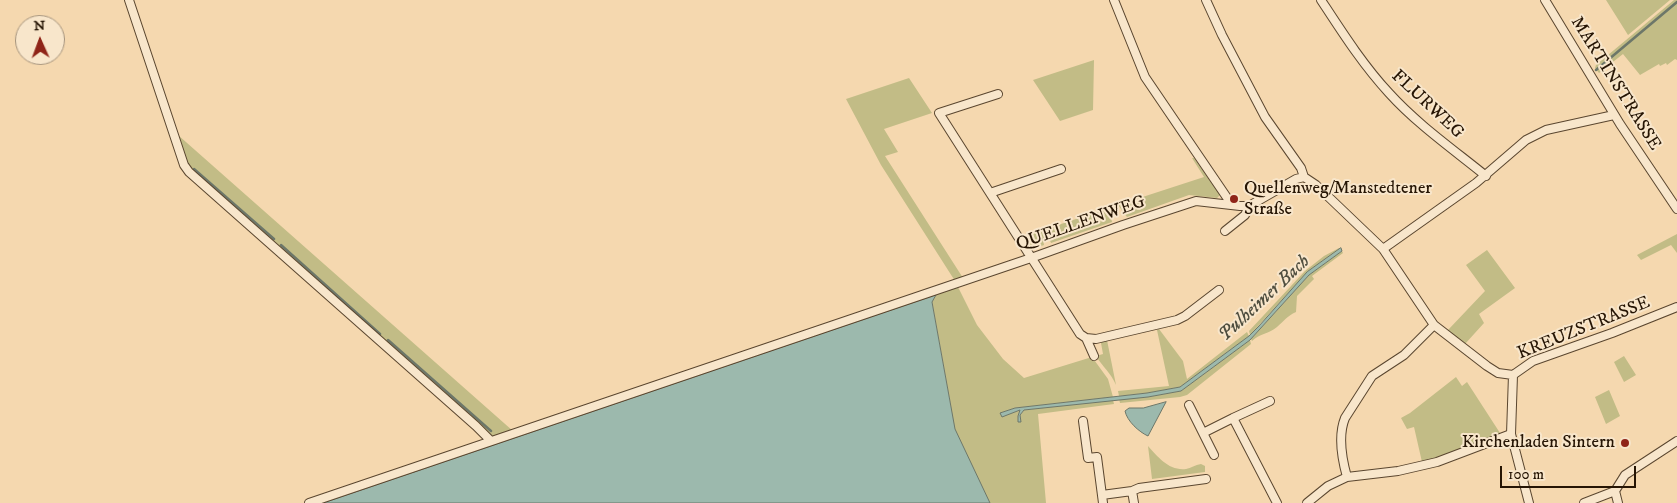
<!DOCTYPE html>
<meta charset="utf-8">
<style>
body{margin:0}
#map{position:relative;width:1677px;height:503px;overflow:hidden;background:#f5d8af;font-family:"IM FELL DW Pica",serif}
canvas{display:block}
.north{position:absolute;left:15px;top:15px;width:50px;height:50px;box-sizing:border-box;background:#f8e6cb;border:1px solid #a4927b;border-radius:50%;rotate:358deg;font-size:14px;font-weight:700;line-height:20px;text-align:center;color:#261504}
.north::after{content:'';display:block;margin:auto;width:18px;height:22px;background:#8f2418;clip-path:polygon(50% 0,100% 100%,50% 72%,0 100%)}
.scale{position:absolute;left:1500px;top:466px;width:136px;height:22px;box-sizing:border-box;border:2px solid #261504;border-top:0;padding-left:6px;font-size:15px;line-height:18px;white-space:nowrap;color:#261504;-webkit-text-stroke:4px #f8e6cb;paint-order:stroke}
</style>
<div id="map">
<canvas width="1677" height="503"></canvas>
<div class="north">N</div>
<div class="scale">100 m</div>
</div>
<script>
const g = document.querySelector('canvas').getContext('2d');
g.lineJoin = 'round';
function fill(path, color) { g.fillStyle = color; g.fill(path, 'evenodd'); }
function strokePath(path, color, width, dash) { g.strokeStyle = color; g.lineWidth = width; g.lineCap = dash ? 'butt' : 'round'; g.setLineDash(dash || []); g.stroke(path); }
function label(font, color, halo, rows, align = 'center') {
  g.font = font + ' "IM FELL DW Pica",serif'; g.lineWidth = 4; g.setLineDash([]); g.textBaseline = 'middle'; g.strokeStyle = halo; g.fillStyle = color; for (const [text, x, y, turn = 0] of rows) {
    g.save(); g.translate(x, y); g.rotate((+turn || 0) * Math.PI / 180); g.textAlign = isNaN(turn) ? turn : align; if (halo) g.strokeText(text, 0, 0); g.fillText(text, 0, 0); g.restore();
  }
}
fill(new Path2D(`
 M 1606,0 L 1670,0 L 1628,35 Z
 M 1674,0 L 1677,0 L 1677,60 L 1675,59 L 1667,65 L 1666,63 L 1660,66 L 1659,64 L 1640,75 L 1623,54 L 1599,73 L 1595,68 L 1596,65 Z
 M 1094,60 L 1093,110 L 1060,121 L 1033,80 Z
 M 909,78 L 932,113 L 884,129 L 898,152 L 885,156 L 963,278 L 955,281 L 881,165 L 846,99 Z
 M 178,135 L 513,431 L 494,438 L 189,168 Z
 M 1192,158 L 1194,158 L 1220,195 L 1217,198 L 1189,195 L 1127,217 L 1118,205 L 1204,177 Z
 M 1109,208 L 1112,222 L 1051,243 L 1049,238 L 1043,240 L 1044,245 L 1030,250 L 1022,237 Z
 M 1677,234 L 1677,253 L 1671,245 L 1641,260 L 1637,255 Z
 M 1339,248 L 1341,248 L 1307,272 L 1250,335 L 1249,331 L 1305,271 L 1324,256 Z
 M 1487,250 L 1515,288 L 1479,314 L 1484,323 L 1465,344 L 1448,330 L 1485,291 L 1466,265 Z
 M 1342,251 L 1343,253 L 1312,276 L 1314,279 L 1297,296 L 1296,312 C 1287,316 1284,321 1277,327 C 1269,334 1260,333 1252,341 L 1251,339 L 1309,275 Z
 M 958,287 L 977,325 L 1003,359 L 1024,378 L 1092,357 L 1108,379 L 1113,397 L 1015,408 L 1001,413 L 1002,416 L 1021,410 L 1018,416 L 1018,422 L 1020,422 L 1020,415 L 1024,410 L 1113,400 L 1114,404 L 1038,414 L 1046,503 L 716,503 L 951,407 L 932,302 L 936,295 Z
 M 1159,329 L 1183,361 L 1187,379 L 1247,332 L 1249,336 L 1180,387 L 1147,393 L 1119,396 L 1118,391 L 1169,386 L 1157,330 Z
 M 1107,340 L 1116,385 C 1111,373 1102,366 1096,356 L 1103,354 L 1101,343 L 1102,341 Z
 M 1250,340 L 1251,344 L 1187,395 L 1180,397 L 1120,403 L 1119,399 L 1148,397 L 1181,391 Z
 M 1624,356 L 1636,375 L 1624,382 L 1614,362 Z
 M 1456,377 L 1462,386 L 1467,382 L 1500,433 L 1451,454 L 1422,462 L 1414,427 L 1407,429 L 1401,418 L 1410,413 Z
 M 1609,390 L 1620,416 L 1606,424 L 1595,397 Z
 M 1148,446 C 1158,457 1169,471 1186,469 C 1191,468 1195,465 1201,464 L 1205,466 L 1205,472 L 1152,479 Z`), '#c2bc86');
const water = new Path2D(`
 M 1341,248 L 1342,251 L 1309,275 L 1250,340 L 1181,391 L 1148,397 L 1024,410 L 1020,415 L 1021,422 L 1018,422 L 1018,416 L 1020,410 L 1002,417 L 1000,413 L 1015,408 L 1147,393 L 1180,387 L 1249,336 L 1259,326 L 1307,272 Z
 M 936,295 L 932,302 L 955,429 L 990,503 L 323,503 Z
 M 1166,402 L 1148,436 C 1139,432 1127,421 1125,411 L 1129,408 L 1143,408 Z`);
fill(water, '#9cb9ad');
strokePath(water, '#6d7769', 1);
strokePath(new Path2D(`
 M 1596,70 L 1677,2
 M 194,169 L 274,239
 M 281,245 L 380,334
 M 388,340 L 491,431`), '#6d7769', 2.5);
const street = new Path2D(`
 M 129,0 L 184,165 L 189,172 L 476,426 L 491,441
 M 1114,0 L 1145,77 L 1232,205
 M 1206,0 L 1222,35 L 1265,117 L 1301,168 L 1304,177
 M 1321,0 C 1342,32 1363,65 1389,93 C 1417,124 1454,150 1486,176
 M 1545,0 L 1620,124 L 1677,209
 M 998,94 L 939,113 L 1080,334 L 1086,338 L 1096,339 L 1177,320 L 1185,316 L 1219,290
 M 990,193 L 1061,169
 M 1225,231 L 1245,215 L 1249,206
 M 1383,249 L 1476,183 L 1526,140 L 1546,130 L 1614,115
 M 1086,338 L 1094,356
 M 1513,375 L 1533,361 L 1612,333 L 1677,307
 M 1513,375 L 1511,434 L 1529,503
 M 1270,401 L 1233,418 L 1277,503
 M 1189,405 L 1203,433
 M 1083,421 L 1088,458 L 1097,457 L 1103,503
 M 1214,455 L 1203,433 L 1233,418
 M 1347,477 C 1342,459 1338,435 1345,418 L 1372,376 L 1404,355 L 1434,325
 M 1132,491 L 1134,503
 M 1615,491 L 1618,503
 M 1102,495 L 1132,491 L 1139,488 L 1206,479
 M 309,503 L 1031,258 L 1123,225 L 1196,201 L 1240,206 L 1249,206 L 1296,179 L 1304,177 L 1316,185 L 1383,249 L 1434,325 L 1487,366 L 1498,373 L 1513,375
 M 1307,503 L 1328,486 L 1347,477 L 1398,471 L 1437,462 L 1511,434
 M 1584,503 L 1615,491 L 1625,475 L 1677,441`);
strokePath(street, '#5a462f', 10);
strokePath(street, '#f8e6cb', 8);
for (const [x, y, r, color] of [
 [1234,199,5,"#8f2418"],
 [1625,443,5,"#8f2418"]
]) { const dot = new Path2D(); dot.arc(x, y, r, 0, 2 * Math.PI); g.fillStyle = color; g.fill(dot); strokePath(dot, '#f8e6cb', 2); }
label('18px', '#261504', '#f8e6cb', [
 ["MARTINSTRASSE",1615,84,58],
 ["FLURWEG",1427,105,43],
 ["QUELLENWEG",1081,224,-19],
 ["KREUZSTRASSE",1584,329,-22]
]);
label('18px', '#261504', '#f8e6cb', [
 ["Quellenweg/Manstedtener",1244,189],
 ["Straße",1244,210],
 ["Kirchenladen Sintern",1615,443,"right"]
], 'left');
label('italic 19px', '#4f4e3f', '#f8e6cb', [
 ["Pulheimer Bach",1265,299,-43]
]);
</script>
